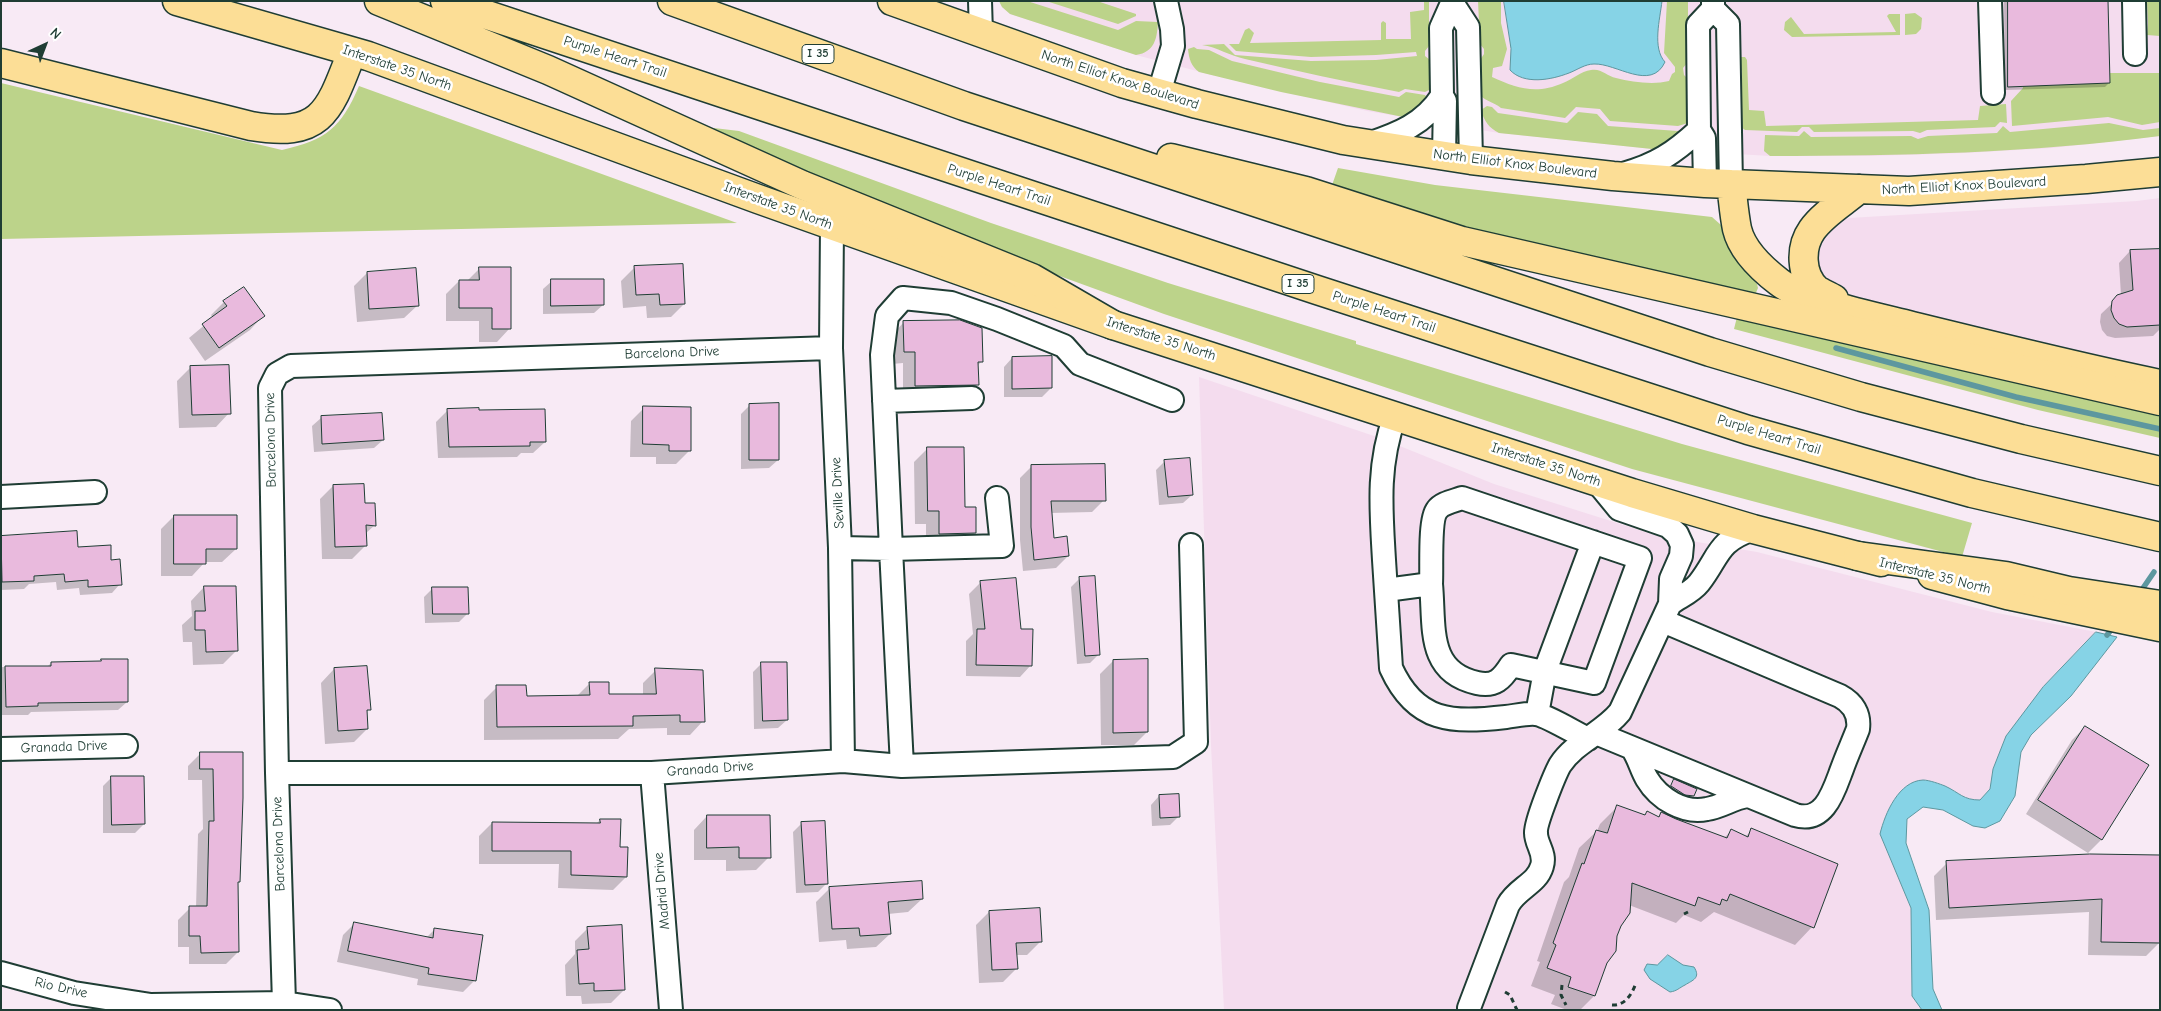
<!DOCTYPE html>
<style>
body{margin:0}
#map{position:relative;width:2161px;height:1011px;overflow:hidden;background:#f8eaf5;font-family:"Comic Neue",sans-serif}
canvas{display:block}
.frame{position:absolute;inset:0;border:2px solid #1f3d34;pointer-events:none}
.north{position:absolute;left:20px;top:20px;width:50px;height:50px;-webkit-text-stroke:4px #fff;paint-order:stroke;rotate:43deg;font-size:14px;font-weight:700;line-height:20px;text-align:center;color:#1f3d34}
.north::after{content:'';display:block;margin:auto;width:18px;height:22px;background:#1f3d34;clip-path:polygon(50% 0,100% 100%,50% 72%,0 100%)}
</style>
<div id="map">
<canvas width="2161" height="1011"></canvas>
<div class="frame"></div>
<div class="north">N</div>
</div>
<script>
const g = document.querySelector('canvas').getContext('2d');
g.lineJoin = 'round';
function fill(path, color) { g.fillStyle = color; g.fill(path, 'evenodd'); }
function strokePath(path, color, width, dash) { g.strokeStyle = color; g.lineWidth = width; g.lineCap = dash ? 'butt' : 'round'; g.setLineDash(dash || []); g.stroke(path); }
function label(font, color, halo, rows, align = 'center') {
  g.font = font + ' "Comic Neue",sans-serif'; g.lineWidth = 5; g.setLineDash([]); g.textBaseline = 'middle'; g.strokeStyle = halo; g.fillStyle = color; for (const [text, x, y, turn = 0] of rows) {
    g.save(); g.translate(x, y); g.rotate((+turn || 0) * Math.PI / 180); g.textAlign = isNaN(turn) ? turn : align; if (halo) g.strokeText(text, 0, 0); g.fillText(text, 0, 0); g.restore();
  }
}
fill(new Path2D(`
 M 999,1 L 2160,1 L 2160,136 L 2052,148 L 1965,153 L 1872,156 L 1770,156 L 1652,149 L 1499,133 L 1367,111 L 1212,75 L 1136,55 L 1010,14 L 1002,7 Z
 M 2160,198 L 2160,378 L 1838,302 L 1801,248 L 1834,220 L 1849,218 L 2137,201 Z
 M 1199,377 L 1380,438 L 1494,484 L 1655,535 L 1757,552 L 1992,612 L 2096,632 L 2043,687 L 1993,769 L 1990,789 L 1980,800 L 1968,800 L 1945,786 L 1892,804 L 1883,822 L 1881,834 L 1911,908 L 1912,995 L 1922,1010 L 1224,1010 L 1211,745 Z`), '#f4dcee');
fill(new Path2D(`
 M 999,1 L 1027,1 L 1118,30 L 1136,21 L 1158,22 C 1157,38 1155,52 1136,55 L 1010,14 L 1002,7 Z
 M 1046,1 L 1097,1 L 1136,14 L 1136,16 L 1118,24 Z
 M 1424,1 L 1429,1 L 1429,46 L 1425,51 L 1425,56 L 1430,60 L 1431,89 L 1425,92 L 1405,89 L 1399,92 C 1347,82 1296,71 1245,59 C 1230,56 1217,47 1202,45 L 1224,44 L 1235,55 L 1311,61 L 1376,60 L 1417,56 L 1416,52 L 1376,55 L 1311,57 L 1236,51 L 1229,44 L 1239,44 L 1245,30 L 1249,28 L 1254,33 L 1250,43 L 1381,40 L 1381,23 L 1383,21 L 1386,23 L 1386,39 L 1411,39 L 1410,12 L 1424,10 Z
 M 1478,1 L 1501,1 L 1501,23 L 1507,49 L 1502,66 L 1493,68 L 1492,77 C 1516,88 1536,95 1563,83 C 1572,80 1581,71 1591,70 C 1601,68 1607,76 1616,78 C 1632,82 1653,85 1669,81 L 1672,74 L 1675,72 L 1675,67 L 1664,53 L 1667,1 L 1688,1 L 1688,62 L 1683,68 L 1684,75 L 1688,79 L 1688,123 L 1678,126 L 1610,121 L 1600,109 L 1576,107 L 1565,118 L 1501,108 C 1494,102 1487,102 1481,96 L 1480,60 L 1484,54 L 1484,49 L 1480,44 Z
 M 2147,1 L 2160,1 L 2160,36 L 2147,35 L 2148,24 Z
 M 1915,13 L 1922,18 L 1921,29 L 1916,34 L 1905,35 L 1905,14 Z
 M 1889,14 L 1900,14 L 1900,35 L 1792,37 L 1784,30 L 1785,22 L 1791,17 L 1804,34 L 1896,32 L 1887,16 Z
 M 1194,47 L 1197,49 L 1209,50 L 1232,61 L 1320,82 L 1399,97 L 1406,92 L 1425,95 L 1430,102 L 1408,118 L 1281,92 L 1199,72 C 1191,66 1189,59 1188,49 Z
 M 1740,57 L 1745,57 L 1747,60 L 1749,110 L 1764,111 L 1766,126 L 1978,120 L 1980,106 L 2006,104 L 2007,123 L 2000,122 L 1995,127 L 1927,130 L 1920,133 L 1913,131 L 1814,132 L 1809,127 L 1802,127 L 1797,132 L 1745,130 L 1740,126 L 1739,81 L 1742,76 L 1742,71 L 1738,68 L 1738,58 Z
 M 2110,73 L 2160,73 L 2160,122 L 2142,125 L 2108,117 L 2012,126 L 2011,101 L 2023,88 L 2023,85 L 2110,83 Z
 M 1,83 L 282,150 C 326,140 341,128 359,86 L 737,223 L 1,239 Z
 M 1487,106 L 1492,107 L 1498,113 L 1567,123 L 1578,112 L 1597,114 L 1608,126 L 1678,131 L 1682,135 L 1661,148 L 1652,149 L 1499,133 C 1489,128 1484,121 1481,110 Z
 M 2109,123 L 2143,130 L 2160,128 L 2160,136 C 2030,153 1901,156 1770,156 L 1764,151 L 1765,135 L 1799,136 L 1804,131 L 1811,137 L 1911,136 L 1918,139 L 1928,136 L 1997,133 L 2003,126 L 2010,132 Z
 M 714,128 L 739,131 L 991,223 L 1168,283 L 1356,341 L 1356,344 L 1682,444 L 1972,523 L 1962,557 L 1632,469 L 1164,314 L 969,243 L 861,199 L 713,131 Z
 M 1338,168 L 1435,185 L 1712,217 L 1721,225 L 1731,250 L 1757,284 L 1758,288 L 1755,295 L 1549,248 L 1431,218 L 1331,188 Z
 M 1737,317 L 2160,407 L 2160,438 L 2038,410 L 1734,329 Z`), '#bcd38a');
const water = new Path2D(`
 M 1504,1 L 1662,1 C 1660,19 1652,48 1665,62 C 1651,92 1616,63 1594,64 C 1585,64 1577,70 1569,73 C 1551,80 1524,85 1510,70 L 1511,49 Z
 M 2096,632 L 2117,637 L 2071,696 L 2031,735 L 2021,752 L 2015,796 L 2000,821 L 1985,828 L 1973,826 L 1943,810 L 1923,807 L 1907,819 L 1906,843 L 1929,910 L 1933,989 L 1942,1010 L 1922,1010 L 1912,996 L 1911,908 L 1880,834 C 1885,813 1899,781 1923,780 C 1929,780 1940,784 1945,786 C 1960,793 1963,800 1980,800 L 1990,789 L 1993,769 L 2006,736 L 2043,687 Z
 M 1668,955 L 1683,965 L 1694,967 C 1701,978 1693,980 1685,985 C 1679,988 1677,991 1670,992 L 1650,979 L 1644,970 L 1647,964 L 1657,965 Z`);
fill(water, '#86d3e6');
strokePath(water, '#5d979f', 1);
fill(new Path2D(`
 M 2004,1 L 2107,1 L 2109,83 L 2105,87 L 2005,90 Z
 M 2160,250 L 2160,329 L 2153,336 L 2115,338 L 2107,336 L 2102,330 L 2100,322 L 2101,314 L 2121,295 L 2119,263 L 2130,251 Z
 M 635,267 L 684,304 L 671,317 L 647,318 L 646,306 L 623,308 L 621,281 Z
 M 480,268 L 510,328 L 497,342 L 479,342 L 479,321 L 446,321 L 446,294 L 459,281 L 467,281 Z
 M 367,273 L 418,305 L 404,318 L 357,322 L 354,286 Z
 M 552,281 L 603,305 L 594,313 L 543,314 L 543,289 Z
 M 224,302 L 263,316 L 250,330 L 205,361 L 189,338 L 213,318 L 211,315 Z
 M 904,322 L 982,361 L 977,366 L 977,385 L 965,397 L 903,397 L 903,363 L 892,364 L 892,335 Z
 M 1012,358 L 1051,388 L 1042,397 L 1004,397 L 1004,367 Z
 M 190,368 L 229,413 L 216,427 L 179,428 L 177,381 Z
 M 750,405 L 778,460 L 769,468 L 741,469 L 741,414 Z
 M 644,408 L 689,451 L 676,464 L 656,464 L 656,457 L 630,457 L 631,421 Z
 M 447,411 L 545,442 L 533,453 L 521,453 L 517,457 L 438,458 L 436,422 Z
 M 321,418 L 383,440 L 374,448 L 314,452 L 312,426 Z
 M 927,449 L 963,508 L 975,533 L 962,546 L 926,546 L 926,524 L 915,524 L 914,462 Z
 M 1165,461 L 1192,495 L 1183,503 L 1159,505 L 1156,470 Z
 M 1032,466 L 1104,500 L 1092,512 L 1050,513 L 1053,539 L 1068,556 L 1056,568 L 1023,571 L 1020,540 L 1020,478 Z
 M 333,486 L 363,505 L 375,525 L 365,534 L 366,545 L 352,559 L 322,559 L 320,499 Z
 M 174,516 L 236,549 L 222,562 L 205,562 L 192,576 L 161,576 L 161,529 Z
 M 1,537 L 77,548 L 110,561 L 120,584 L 112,593 L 80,595 L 79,588 L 57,590 L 56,582 L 29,584 L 24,589 L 1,590 Z
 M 1080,578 L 1099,654 L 1090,663 L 1077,664 L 1071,587 Z
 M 981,582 L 1020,631 L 1031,665 L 1020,677 L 966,676 L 966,641 L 973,634 L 969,594 Z
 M 204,587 L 236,651 L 223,664 L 193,665 L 192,642 L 183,642 L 182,625 L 192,616 L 191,601 Z
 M 433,588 L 468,613 L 459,622 L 425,623 L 424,597 Z
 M 1113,661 L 1147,732 L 1134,745 L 1101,745 L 1100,674 Z
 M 51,663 L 127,702 L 118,710 L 31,712 L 28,715 L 1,715 L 1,667 L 47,667 Z
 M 762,663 L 787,720 L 778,728 L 754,729 L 753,672 Z
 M 334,669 L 369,709 L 366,713 L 367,729 L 354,742 L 325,744 L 321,683 Z
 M 656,670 L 703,721 L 690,735 L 667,735 L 667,728 L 629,729 L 618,739 L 484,740 L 484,700 L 497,687 L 525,697 L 577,696 L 590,683 L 608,695 L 643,695 L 643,683 Z
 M 2085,727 L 2147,766 L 2101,840 L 2088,853 L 2026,814 L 2072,740 Z
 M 242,753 L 237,883 L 238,952 L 226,964 L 189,964 L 189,947 L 178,947 L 178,920 L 190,908 L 196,908 L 198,834 L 203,829 L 202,780 L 188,780 L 188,766 L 200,754 Z
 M 111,778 L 144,824 L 135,833 L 103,833 L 103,786 Z
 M 1674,781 L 1693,796 L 1689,800 L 1668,791 Z
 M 1159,796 L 1179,816 L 1170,825 L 1152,826 L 1151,805 Z
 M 1618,806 L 1644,816 L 1647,813 L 1658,817 L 1662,813 L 1724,838 L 1731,831 L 1745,837 L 1752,830 L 1812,927 L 1795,945 L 1714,912 L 1701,922 L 1684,915 L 1676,923 L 1629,905 L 1616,936 L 1617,945 L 1613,955 L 1606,962 L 1594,996 L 1580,1010 L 1567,1010 L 1551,1004 L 1555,995 L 1531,986 L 1540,962 L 1537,961 L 1564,882 L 1569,877 L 1579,848 L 1597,831 L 1600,824 Z
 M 707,816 L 769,857 L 756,870 L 726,871 L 726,860 L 694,860 L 694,830 Z
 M 600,820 L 619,848 L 626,877 L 613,890 L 558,888 L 559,864 L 479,864 L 479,836 L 492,823 L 596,824 Z
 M 802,823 L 827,883 L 818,892 L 796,893 L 793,832 Z
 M 2090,855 L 2159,943 L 2146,956 L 2088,955 L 2089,912 L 1936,920 L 1934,876 L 1947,863 Z
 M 829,889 L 922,899 L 908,912 L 888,914 L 890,934 L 876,947 L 847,949 L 846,940 L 819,942 L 816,902 Z
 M 989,912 L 1041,941 L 1027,955 L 1015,955 L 1016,969 L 1003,982 L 979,983 L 976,925 Z
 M 354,924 L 426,938 L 435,929 L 475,980 L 463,992 L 417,985 L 418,979 L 337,962 L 343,935 Z
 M 588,928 L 624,990 L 611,1003 L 582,1004 L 581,996 L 566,996 L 565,965 L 575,954 L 575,941 Z`), '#0003');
strokePath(new Path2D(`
 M 1836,348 L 2016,397 L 2160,429
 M 2139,594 L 2154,572
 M 2107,635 L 2115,625`), '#5d979f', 5.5);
const building = new Path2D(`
 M 2008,1 L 2108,1 L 2110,83 L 2008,87 Z
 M 2160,249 L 2160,325 L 2127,327 L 2119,324 L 2114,318 L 2111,310 L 2112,301 L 2117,295 L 2133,290 L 2130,250 Z
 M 683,264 L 685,304 L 660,305 L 659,294 L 636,295 L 634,266 Z
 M 479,267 L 511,267 L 511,329 L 492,329 L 492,308 L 459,308 L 459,280 L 479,280 Z
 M 416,268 L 419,306 L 369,309 L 367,272 Z
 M 551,279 L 604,279 L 604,305 L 551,306 Z
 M 244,287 L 265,316 L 219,348 L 202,324 L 227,306 L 223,301 Z
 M 960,320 L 982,328 L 983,362 L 978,362 L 979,385 L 915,386 L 915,352 L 904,352 L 903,321 Z
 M 1052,356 L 1052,388 L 1012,389 L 1012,357 Z
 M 229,365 L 231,414 L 192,415 L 190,366 Z
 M 779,403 L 779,460 L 749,460 L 749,404 Z
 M 643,406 L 691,407 L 691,451 L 669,451 L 669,445 L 643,444 Z
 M 479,408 L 479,410 L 545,409 L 546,442 L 530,442 L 530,446 L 449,447 L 447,409 Z
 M 382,413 L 384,440 L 322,444 L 321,416 Z
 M 927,447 L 964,447 L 965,507 L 976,507 L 976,533 L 939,534 L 939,511 L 928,511 Z
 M 1190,458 L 1193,495 L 1168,497 L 1164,460 Z
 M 1105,464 L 1106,501 L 1051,501 L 1054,538 L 1067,536 L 1069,556 L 1034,560 L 1031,527 L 1031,465 Z
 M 364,484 L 365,503 L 375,503 L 376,526 L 366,525 L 367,546 L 335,547 L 333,485 Z
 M 174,515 L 237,515 L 237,549 L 206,549 L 206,564 L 174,564 Z
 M 77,531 L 78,547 L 111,545 L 111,560 L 120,559 L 122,585 L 88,587 L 88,580 L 65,582 L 64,574 L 34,576 L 34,581 L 2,582 L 1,536 Z
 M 1095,576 L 1100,655 L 1085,656 L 1079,577 Z
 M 1016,578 L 1021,629 L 1033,629 L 1032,666 L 976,665 L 977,629 L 985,629 L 980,581 Z
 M 204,586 L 236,586 L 238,651 L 206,652 L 205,630 L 195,630 L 195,611 L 205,611 Z
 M 432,587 L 468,587 L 469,614 L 433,614 Z
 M 101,659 L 128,659 L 128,702 L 38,703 L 38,706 L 6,707 L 5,666 L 51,666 L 51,662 L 101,661 Z
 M 1148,659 L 1148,732 L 1113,733 L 1113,660 Z
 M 761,662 L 787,662 L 788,720 L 763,721 Z
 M 367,666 L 371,710 L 367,710 L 368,729 L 338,731 L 334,668 Z
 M 655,668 L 703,670 L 705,722 L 680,722 L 680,715 L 633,716 L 633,726 L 497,727 L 496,685 L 526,685 L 527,696 L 590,695 L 589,682 L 609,682 L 609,694 L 656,694 Z
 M 2085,726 L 2149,765 L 2102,840 L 2038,800 Z
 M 200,752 L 243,752 L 243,798 L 240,882 L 238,882 L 239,952 L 201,953 L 200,936 L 189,936 L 189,906 L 207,906 L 209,821 L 214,821 L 213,769 L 200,769 Z
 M 111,776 L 144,776 L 145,824 L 112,825 Z
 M 1674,779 L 1697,789 L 1694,796 L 1685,795 L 1671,786 Z
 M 1179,794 L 1180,817 L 1160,818 L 1159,795 Z
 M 1617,805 L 1645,815 L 1647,811 L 1659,817 L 1661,812 L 1676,819 L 1727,838 L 1731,829 L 1748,837 L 1751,828 L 1838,864 L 1814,928 L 1730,894 L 1727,901 L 1722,899 L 1720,905 L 1698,897 L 1695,906 L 1632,883 L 1630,913 L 1621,926 L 1617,936 L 1616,951 L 1607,963 L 1595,996 L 1568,987 L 1571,977 L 1547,968 L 1556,945 L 1553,943 L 1582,863 L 1584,864 L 1596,830 L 1607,833 Z
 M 707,815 L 770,815 L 771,858 L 739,858 L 739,847 L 707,848 Z
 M 600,819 L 621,819 L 620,847 L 628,847 L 627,877 L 571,875 L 571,851 L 492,851 L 492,822 L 600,823 Z
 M 825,821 L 828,884 L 805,885 L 801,822 Z
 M 2090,854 L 2160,855 L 2160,943 L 2101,942 L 2102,899 L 1949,908 L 1946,861 Z
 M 922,881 L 923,899 L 888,902 L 891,934 L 860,936 L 859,928 L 832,929 L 829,887 Z
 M 1040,908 L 1042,942 L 1016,943 L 1018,969 L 992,970 L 989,911 Z
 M 354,922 L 433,938 L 434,928 L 483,935 L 476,981 L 428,974 L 429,968 L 348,951 Z
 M 622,925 L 625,990 L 594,991 L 594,983 L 579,984 L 577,950 L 589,949 L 587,927 Z`);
fill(building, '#e9badd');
strokePath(building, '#1f3d34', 1);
const minor = new Path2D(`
 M 980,1 L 981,34
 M 1713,1 L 1713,9 L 1728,24 L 1731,184
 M 1990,1 L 1993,93
 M 2134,1 L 2135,54
 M 1453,4 L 1468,27 L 1471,160
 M 1159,93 L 1173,46 L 1172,29 L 1166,1
 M 1368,144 C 1398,134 1424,124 1442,96
 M 1444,156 L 1445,101 L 1442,96 L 1441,28 L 1453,1
 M 1623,174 C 1656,165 1674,153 1699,130
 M 1705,183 L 1704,138 L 1699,130 L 1698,25 L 1713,9
 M 832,225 L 831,348 L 840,548 L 843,761
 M 884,401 L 972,398
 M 1395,416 C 1377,465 1381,509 1384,560 C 1386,596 1389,632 1391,668 C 1416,723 1452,723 1506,717 C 1515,716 1527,713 1536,714 C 1546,715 1577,734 1588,739
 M 1,497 L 95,492
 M 840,548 L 891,549 L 882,355 L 887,316 L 903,298 L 951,303 L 997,319 L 1064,346 L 1080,364 L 1172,400
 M 1386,590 L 1431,584 C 1432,570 1429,520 1437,510 C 1442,503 1454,501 1462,498 L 1640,558 L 1594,683 L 1511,665 C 1502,679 1495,687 1477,683 C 1426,672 1435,626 1431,584
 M 1670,604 C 1679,597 1691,593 1699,583 C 1720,556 1716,542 1753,529
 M 1537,714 L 1545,671 L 1593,542
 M 1596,733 L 1795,815 C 1825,824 1834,790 1842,769 C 1847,755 1853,742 1858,729 C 1860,714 1853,703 1840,696 L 1663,621
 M 1632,748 C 1639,758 1641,769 1647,779 C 1659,799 1684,814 1707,809 C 1721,807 1733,798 1747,796
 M 1,749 L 126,746
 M 902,766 L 891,549 L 1002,546 L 997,498
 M 277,773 L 652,773 L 843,761 L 902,766 L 1173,757 L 1196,742 L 1191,545
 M 652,773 L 671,1010
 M 1,973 L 74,993 L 151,1005 L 284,1003 L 330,1010
 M 284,1003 L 277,773 L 270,388 L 277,374 L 291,366 L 831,348
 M 1469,1008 L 1508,905 C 1517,888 1537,884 1542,866 C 1546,853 1536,845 1536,833 C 1535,823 1555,774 1560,765 C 1575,742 1603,733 1620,712 L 1670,604 L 1671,579 L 1681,556 L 1682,545 L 1677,534 L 1668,526 L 1619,509 L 1601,487 L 1600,483`);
const major = new Path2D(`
 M 177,1 L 368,56 L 758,199 L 1113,325 L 1632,493 L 1753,529 L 1881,562
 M 892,1 L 1122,83 L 1197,104 L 1343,140 L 1471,160 L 1613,176 L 1705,183 L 1909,191 L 2086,179 L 2160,172
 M 1,63 L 251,126 C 322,138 329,112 352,52
 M 1731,184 C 1733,199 1734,214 1737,229 C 1742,250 1762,269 1779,282 C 1806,303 1877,317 1912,326 C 1994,346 2077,367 2160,384
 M 1834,299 C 1829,296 1822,293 1817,290 C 1800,275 1800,247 1812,230 C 1823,214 1844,202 1859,189
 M 1932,575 L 2007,595 L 2160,627`);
const highway = new Path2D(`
 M 379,1 L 548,70 L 802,185 L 1032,278 L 1113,325
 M 445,1 L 1317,290 L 1748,430 L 1972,493 L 2160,537
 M 672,1 L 964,106 L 1710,352 L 1861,397 L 2021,439 L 2160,471
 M 1171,158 L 1306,191 L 1462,241 L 2160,401
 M 1858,556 L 2006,576 L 2069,591 L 2160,605`);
strokePath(minor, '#1f3d34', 26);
strokePath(major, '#1f3d34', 31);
strokePath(highway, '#1f3d34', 31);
strokePath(new Path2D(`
 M 1684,914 L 1688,912
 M 1562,985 L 1561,995 L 1566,1005
 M 1505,992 L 1510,995 L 1517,1010
 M 1612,1005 C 1625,1006 1632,994 1636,983`), '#1f3d34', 3, [5, 4]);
strokePath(minor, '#fff', 22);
strokePath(major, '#fcde96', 28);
strokePath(highway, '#fcde96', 28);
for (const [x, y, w] of [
 [818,54,32],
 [1298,284,32]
]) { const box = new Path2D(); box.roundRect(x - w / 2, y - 9.5, w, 19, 4); g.fillStyle = '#fff'; g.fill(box); strokePath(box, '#1f3d34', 1); }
label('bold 12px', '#1f3d34', null, [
 ["I 35",818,54],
 ["I 35",1298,284]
]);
label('14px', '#1f3d34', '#fff', [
 ["Purple Heart Trail",615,57,18],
 ["Interstate 35 North",397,68,19],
 ["North Elliot Knox Boulevard",1120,80,18],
 ["North Elliot Knox Boulevard",1515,164,7],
 ["Purple Heart Trail",999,185,18],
 ["North Elliot Knox Boulevard",1964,186,-3],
 ["Interstate 35 North",778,206,20],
 ["Purple Heart Trail",1384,312,18],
 ["Interstate 35 North",1161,339,18],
 ["Barcelona Drive",672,353,-2],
 ["Purple Heart Trail",1769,435,17],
 ["Barcelona Drive",271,440,-91],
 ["Interstate 35 North",1546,465,18],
 ["Seville Drive",838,493,-93],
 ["Interstate 35 North",1935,576,14],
 ["Granada Drive",64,747,-2],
 ["Granada Drive",710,769,-4],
 ["Barcelona Drive",279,844,-92],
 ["Madrid Drive",662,891,-95],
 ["Rio Drive",61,988,13]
]);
</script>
